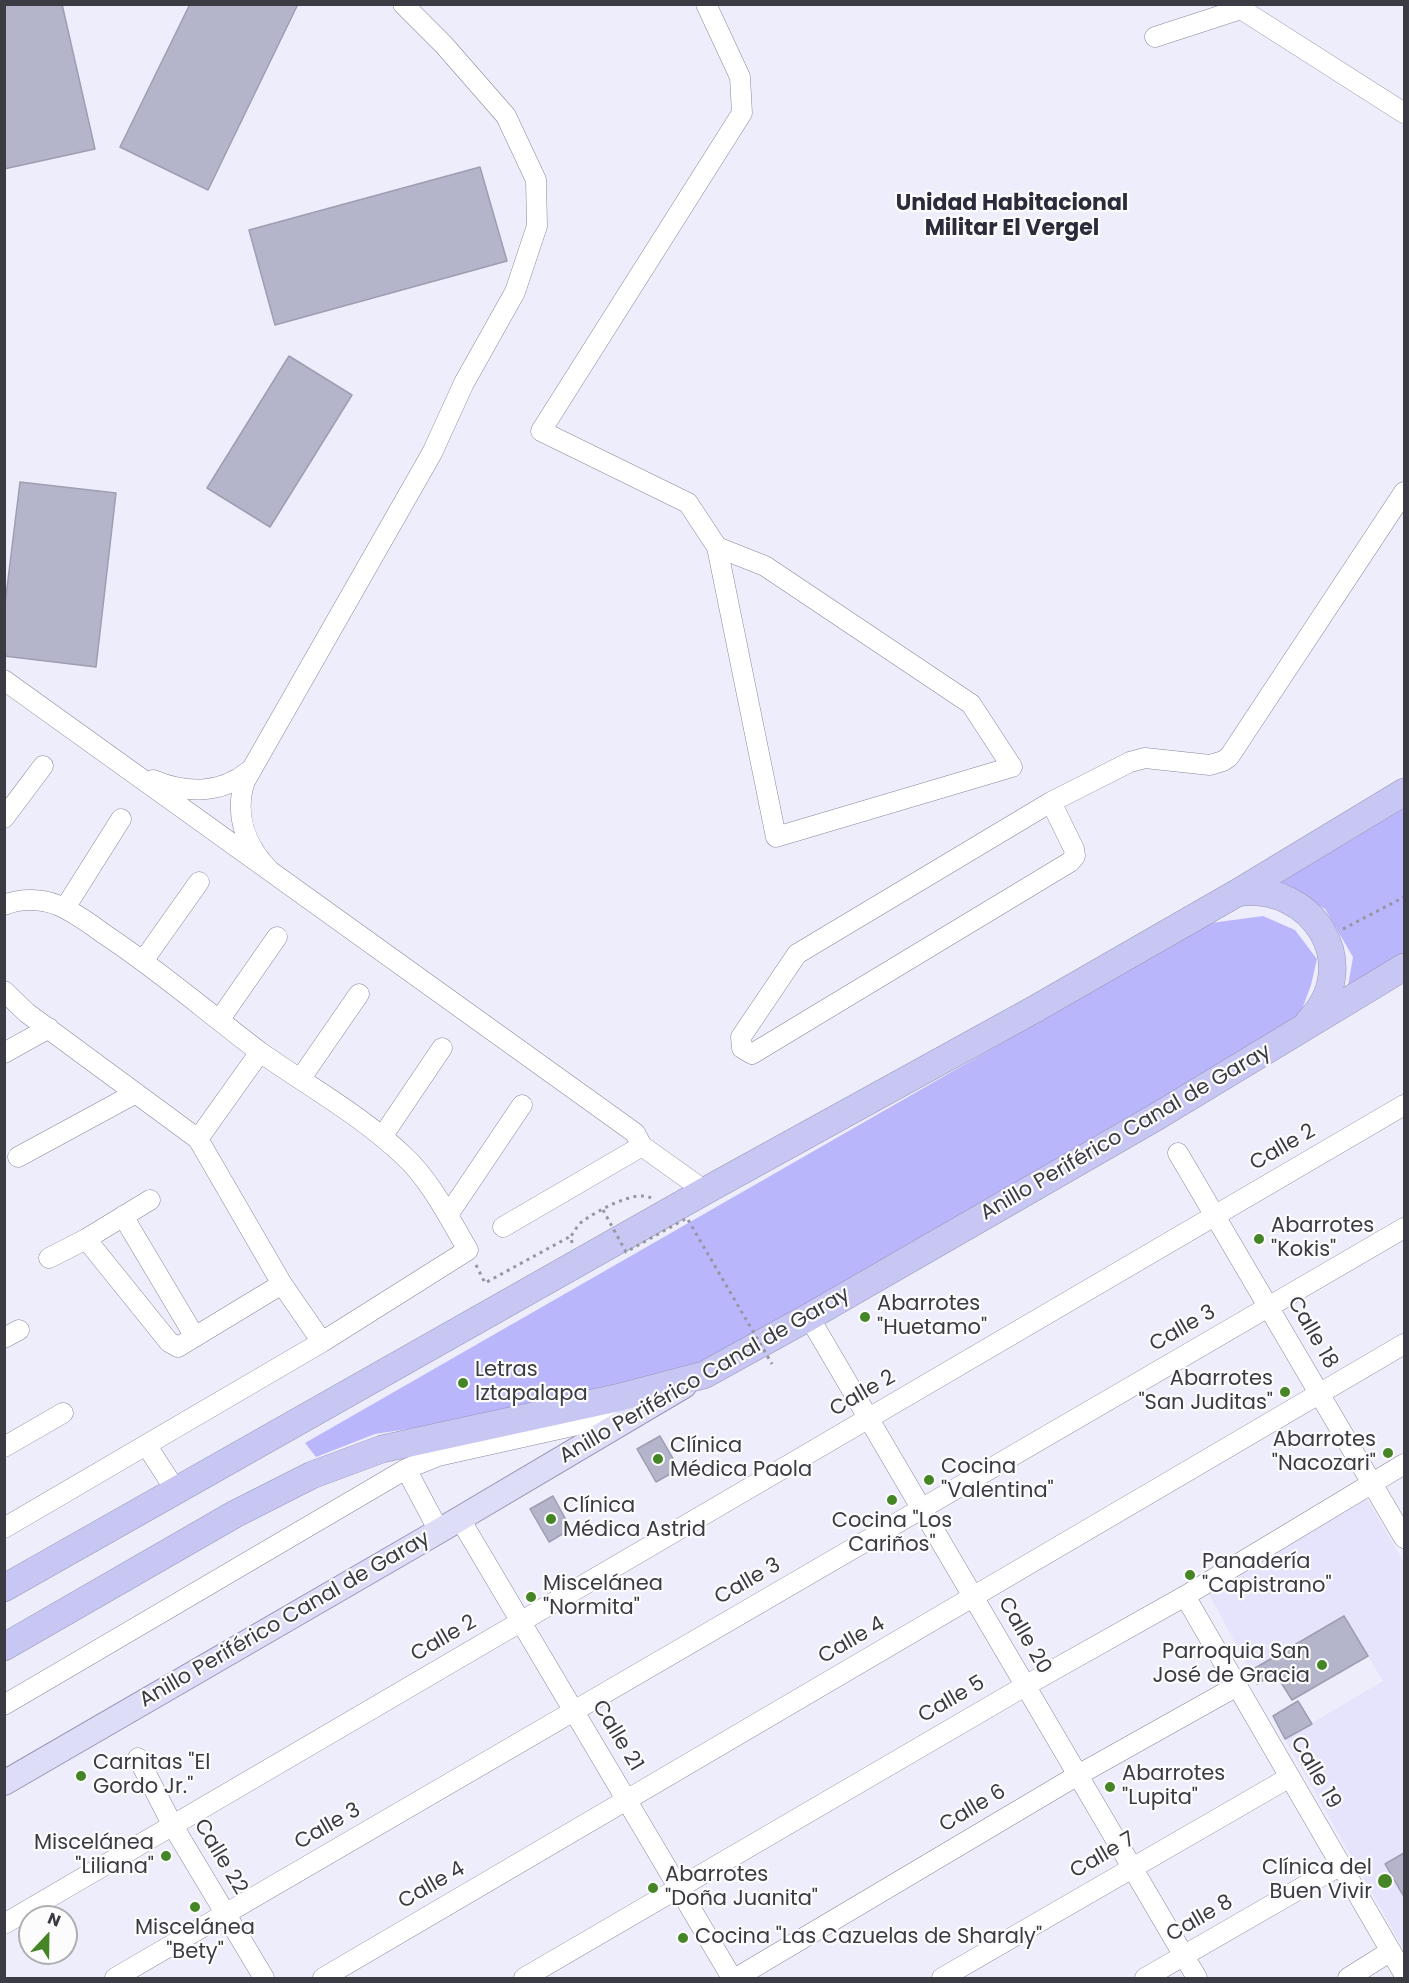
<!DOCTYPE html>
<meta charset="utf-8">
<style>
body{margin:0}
#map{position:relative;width:1409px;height:1983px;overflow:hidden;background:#eeedfb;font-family:Poppins,sans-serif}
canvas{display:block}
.frame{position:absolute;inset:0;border:6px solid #3b3b44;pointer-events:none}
.north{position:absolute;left:18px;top:1905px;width:60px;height:60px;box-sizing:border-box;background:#fcfcfc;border:2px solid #afafb2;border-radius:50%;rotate:22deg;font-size:16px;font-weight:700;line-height:24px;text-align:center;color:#3b3b44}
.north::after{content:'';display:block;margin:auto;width:21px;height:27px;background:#458525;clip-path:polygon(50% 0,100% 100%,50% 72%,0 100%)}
</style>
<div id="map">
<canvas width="1409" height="1983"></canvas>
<div class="frame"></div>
<div class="north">N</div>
</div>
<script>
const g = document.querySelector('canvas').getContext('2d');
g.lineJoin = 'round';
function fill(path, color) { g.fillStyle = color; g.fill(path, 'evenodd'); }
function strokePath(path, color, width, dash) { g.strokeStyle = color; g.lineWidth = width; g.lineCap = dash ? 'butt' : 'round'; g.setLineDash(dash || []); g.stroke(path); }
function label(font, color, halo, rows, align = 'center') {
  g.font = font + ' Poppins,sans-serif'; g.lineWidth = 4.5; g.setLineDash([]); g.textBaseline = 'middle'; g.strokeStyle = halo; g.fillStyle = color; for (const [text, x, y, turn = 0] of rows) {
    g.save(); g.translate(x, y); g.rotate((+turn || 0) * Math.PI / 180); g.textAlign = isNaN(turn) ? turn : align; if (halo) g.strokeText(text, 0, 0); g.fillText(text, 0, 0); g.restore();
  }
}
fill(new Path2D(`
 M 1366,1497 L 1404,1563 L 1404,1950 L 1285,1739 L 1383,1681 L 1344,1616 L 1250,1671 L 1207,1590 Z`), '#e5e4fc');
fill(new Path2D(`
 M 1404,805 L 1404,967 L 1345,1003 L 1353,957 L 1325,909 L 1289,889 L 1264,889 Z
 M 1263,916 L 1295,930 L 1317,959 L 1311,985 L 1296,1026 L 700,1384 L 375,1434 L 316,1457 L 305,1443 L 1211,923 Z`), '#bab6fb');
const building = new Path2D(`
 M 4,4 L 62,4 L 95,149 L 4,169 Z
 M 190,4 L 298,4 L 208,190 L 120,147 Z
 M 480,167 L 507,261 L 275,325 L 249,230 Z
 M 289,356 L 352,395 L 270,527 L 207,488 Z
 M 20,482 L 116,493 L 96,667 L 4,656 L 4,612 Z
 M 660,1436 L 679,1469 L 656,1482 L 637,1449 Z
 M 553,1496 L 571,1529 L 549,1542 L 530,1509 Z
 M 1344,1616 L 1368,1656 L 1292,1700 L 1275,1673 L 1257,1684 L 1250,1671 Z
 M 1298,1701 L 1312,1724 L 1285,1739 L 1273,1716 Z
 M 1404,1853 L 1404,1897 L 1385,1864 Z`);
fill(building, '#b4b4ca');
strokePath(building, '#9e9db3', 1.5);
const minor = new Path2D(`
 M 706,4 L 740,77 L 742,113 L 541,431 L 688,503 L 717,547 L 765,566 L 971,704 L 1012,767 L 776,837 L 717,547
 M 1241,9 L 1404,113
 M 1155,37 L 1241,9 L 1244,4
 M 4,680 L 635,1133 L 642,1146 L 705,1191
 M 153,780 C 186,794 221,794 249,771
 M 1051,802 L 1074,849 L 1075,856 L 1070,862 L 752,1054 L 742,1048 L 741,1037 L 797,954 L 1051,802 L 1130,762 L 1145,758 L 1210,765 L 1223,761 L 1229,757 L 1404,492
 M 4,818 L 43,766
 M 269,870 C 245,845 234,814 245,781 L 432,453 L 464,383 L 515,292 L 537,226 L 536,180 L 506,116 L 444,45 L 403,4
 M 4,905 C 24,897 48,899 66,909 C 79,916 92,925 104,934 C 159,970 208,1013 260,1052 C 308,1086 361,1115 404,1156 C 431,1181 449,1218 468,1250 L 322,1342 L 4,1528
 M 65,908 L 121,819
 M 143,961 L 199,882
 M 4,991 L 27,1013 L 198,1139 L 282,1284 L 322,1342
 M 220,1019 L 277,937
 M 4,1053 L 49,1028
 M 301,1078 L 359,994
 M 382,1137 L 442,1048
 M 198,1139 L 260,1052
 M 1178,1153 L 1404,1538
 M 18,1157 L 136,1093
 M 448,1215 L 522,1105
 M 123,1216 L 195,1337
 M 503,1227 L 642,1146
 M 86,1239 L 169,1342 L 178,1347 L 282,1284
 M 49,1258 L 86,1239 L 150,1200
 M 809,1317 L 1197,1978
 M 4,1338 L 19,1330
 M 147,1446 L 176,1491
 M 4,1447 L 63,1413
 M 406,1469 L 439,1531
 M 460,1519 L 732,1978
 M 1185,1596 L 1404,1974
 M 4,1705 L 406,1469 L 438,1456 L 631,1413
 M 138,1758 L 173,1826 L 264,1978
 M 4,1924 L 1404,1105
 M 115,1978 L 1404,1228
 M 323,1978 L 1404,1344
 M 524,1978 L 1025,1686 L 1185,1596 L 1404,1464
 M 736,1978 L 1078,1775 L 1237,1686
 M 942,1978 L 1290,1777
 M 1145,1978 L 1341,1865
 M 1348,1978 L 1391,1951`);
const major = new Path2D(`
 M 4,1783 L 439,1531 L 684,1386`);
const highway = new Path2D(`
 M 1237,893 C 1312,881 1365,965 1309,1021
 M 4,1588 L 705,1191 L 1035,1009 L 1237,893 L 1404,792
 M 4,1647 L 235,1514 L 312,1475 L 382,1449 L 616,1398 L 704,1375 L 809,1317 L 1156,1117 L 1404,967`);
strokePath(minor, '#87879b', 21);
strokePath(major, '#9795b6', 26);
strokePath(highway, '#9795b6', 28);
strokePath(new Path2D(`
 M 1343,929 L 1404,897
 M 572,1243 L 571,1236 C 575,1231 578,1224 583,1221 C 597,1211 636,1189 651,1198
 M 476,1265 L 485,1283 L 571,1236`), '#9696a1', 3, [3, 4.5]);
strokePath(minor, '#fff', 20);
strokePath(major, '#deddf8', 24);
strokePath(highway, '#c8c6f3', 27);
strokePath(new Path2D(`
 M 603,1210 L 626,1252 L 687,1218 L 772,1364`), '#9696a1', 3, [3, 4.5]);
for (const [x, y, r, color] of [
 [1259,1239,6,"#458525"],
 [865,1317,6,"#458525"],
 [463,1383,6,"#458525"],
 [1285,1392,6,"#458525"],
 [1388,1453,6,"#458525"],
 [658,1459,6,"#458525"],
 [929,1480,6,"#458525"],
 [892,1500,6,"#458525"],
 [551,1519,6,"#458525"],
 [1190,1575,6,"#458525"],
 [531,1597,6,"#458525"],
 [1322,1665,6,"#458525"],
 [81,1776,6,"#458525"],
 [1110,1787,6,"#458525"],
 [166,1856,6,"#458525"],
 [1385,1881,8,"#458525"],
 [653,1888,6,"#458525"],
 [195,1907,6,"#458525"],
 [683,1938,6,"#458525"]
]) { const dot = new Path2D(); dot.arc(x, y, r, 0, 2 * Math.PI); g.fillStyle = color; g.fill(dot); strokePath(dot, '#fcfcfc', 2); }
label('21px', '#3b3b44', '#fcfcfc', [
 ["Anillo Periférico Canal de Garay",1126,1133,-30],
 ["Calle 2",1283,1148,-30],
 ["Calle 3",1183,1329,-30],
 ["Calle 18",1312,1333,60],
 ["Anillo Periférico Canal de Garay",705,1376,-30],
 ["Calle 2",863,1394,-30],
 ["Calle 3",748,1582,-30],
 ["Anillo Periférico Canal de Garay",285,1620,-30],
 ["Calle 20",1024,1636,60],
 ["Calle 2",444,1639,-30],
 ["Calle 4",852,1641,-30],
 ["Calle 5",952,1700,-30],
 ["Calle 21",617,1736,59],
 ["Calle 19",1315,1773,60],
 ["Calle 6",973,1809,-31],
 ["Calle 3",328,1827,-30],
 ["Calle 7",1103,1856,-30],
 ["Calle 22",220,1857,59],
 ["Calle 4",432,1886,-30],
 ["Calle 8",1200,1919,-30]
]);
label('21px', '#3b3b44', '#fcfcfc', [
 ["Abarrotes",1271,1227],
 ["\"Kokis\"",1271,1251],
 ["Abarrotes",877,1305],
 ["\"Huetamo\"",877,1329],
 ["Letras",475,1371],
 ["Iztapalapa",475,1395],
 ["Abarrotes",1273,1380,"right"],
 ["\"San Juditas\"",1273,1404,"right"],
 ["Abarrotes",1376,1441,"right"],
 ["\"Nacozari\"",1376,1465,"right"],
 ["Clínica",670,1447],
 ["Médica Paola",670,1471],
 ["Cocina",941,1468],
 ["\"Valentina\"",941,1492],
 ["Clínica",563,1507],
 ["Médica Astrid",563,1531],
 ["Cocina \"Los",892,1522,"center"],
 ["Cariños\"",892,1546,"center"],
 ["Panadería",1202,1563],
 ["\"Capistrano\"",1202,1587],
 ["Miscelánea",543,1585],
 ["\"Normita\"",543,1609],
 ["Parroquia San",1310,1653,"right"],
 ["José de Gracia",1310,1677,"right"],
 ["Carnitas \"El",93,1764],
 ["Gordo Jr.\"",93,1788],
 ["Abarrotes",1122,1775],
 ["\"Lupita\"",1122,1799],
 ["Miscelánea",154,1844,"right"],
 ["\"Liliana\"",154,1868,"right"],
 ["Clínica del",1372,1869,"right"],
 ["Buen Vivir",1372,1893,"right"],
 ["Abarrotes",665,1876],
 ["\"Doña Juanita\"",665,1900],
 ["Miscelánea",195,1929,"center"],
 ["\"Bety\"",195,1953,"center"],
 ["Cocina \"Las Cazuelas de Sharaly\"",695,1938]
], 'left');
label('bold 22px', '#2c2b3c', '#fcfcfc', [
 ["Unidad Habitacional",1012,204],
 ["Militar El Vergel",1012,229]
]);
</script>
